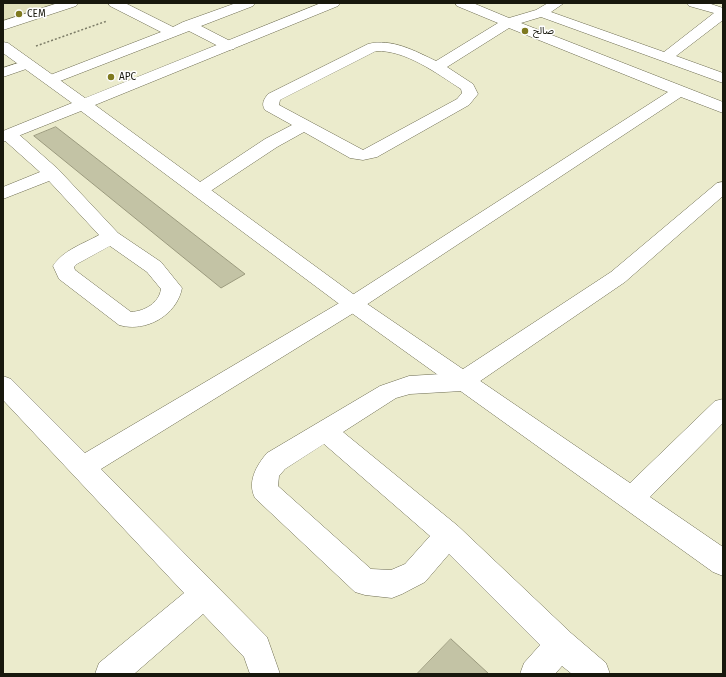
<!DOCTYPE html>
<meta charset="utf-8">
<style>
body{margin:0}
#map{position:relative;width:726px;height:677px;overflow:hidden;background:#ebebcc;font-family:"Fira Sans",sans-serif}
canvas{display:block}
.frame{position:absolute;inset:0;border:4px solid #18180d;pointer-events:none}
</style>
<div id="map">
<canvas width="726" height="677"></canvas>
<div class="frame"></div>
</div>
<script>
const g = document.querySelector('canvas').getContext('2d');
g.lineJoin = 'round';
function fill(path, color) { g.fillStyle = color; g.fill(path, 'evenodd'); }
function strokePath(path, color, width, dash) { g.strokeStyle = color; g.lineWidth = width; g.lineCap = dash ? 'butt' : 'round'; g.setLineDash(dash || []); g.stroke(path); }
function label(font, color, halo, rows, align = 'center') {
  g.font = font + ' "Fira Sans","Noto Sans Arabic",sans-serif'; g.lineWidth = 3; g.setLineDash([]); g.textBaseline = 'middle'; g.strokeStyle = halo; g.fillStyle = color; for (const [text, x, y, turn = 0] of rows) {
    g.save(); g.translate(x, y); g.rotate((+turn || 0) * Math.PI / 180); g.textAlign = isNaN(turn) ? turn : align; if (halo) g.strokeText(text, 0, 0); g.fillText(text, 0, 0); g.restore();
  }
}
fill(new Path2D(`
 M 3,3 L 67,3 L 3,25 Z`), '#e0dfb9');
const building = new Path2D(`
 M 56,127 L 245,274 L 221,288 L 34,136 Z
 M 451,639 L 489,674 L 417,674 Z`);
fill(building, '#c3c3a5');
strokePath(building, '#9b9a7e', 1);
const street = new Path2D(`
 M 58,3 L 78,3 L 76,6 L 3,30 L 3,21 Z
 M 108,3 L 125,3 L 173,27 L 183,22 L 236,3 L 255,3 L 253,6 L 201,26 L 234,43 L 236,46 L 234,49 L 229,50 L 224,49 L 189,31 L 55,83 L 50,85 L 45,83 L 42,80 L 45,77 L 161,32 L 110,6 Z
 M 455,3 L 473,3 L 509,18 L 536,10 L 548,3 L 564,3 L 551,12 L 664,52 L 714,13 L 689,6 L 687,3 L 708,3 L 723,8 L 723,20 L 676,56 L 723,73 L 723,83 L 541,17 L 521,23 L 723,102 L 723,113 L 681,97 L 360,309 L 101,469 L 267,637 L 280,674 L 250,674 L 244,657 L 203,614 L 134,674 L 95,674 L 99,663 L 184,593 L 3,400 L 3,376 L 11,379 L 85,453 L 346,299 L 668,92 L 509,28 L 447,67 L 473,84 L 478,94 L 469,105 L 377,157 L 363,160 L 350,158 L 304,132 L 277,147 L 206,194 L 200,195 L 194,194 L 191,190 L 194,186 L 265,139 L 292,125 L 265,110 C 261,104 264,99 268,94 L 368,44 C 392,38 415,51 436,61 L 498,23 L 457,6 ZM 376,51 C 406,50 436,73 461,89 L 462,93 L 457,99 L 363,150 L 279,105 L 280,100 Z
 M 27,60 L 32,61 L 34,64 L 32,67 L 3,77 L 3,68 Z
 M 9,130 L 15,131 L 58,169 L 118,233 L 161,262 L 182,288 C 177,315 146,333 119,325 L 59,279 L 53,266 C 63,250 83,244 99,235 L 49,181 L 3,199 L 3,187 L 40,172 L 3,139 L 3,132 ZM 110,246 L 147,272 L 161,289 C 159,303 145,311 131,312 L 75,270 L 74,267 L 77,264 Z
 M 723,182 L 723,196 L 625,282 L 470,388 L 462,391 L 410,394 L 396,398 L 343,432 L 458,526 L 571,633 L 606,663 L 610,674 L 572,674 L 562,666 L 555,674 L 520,674 L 524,663 L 540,645 L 449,554 L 425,582 L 402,594 L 392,598 L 365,595 L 355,592 L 255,498 C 247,482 256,466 267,453 L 380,386 L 409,376 L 457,373 L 611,272 L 717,183 ZM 324,444 L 430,536 L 405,564 L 391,570 L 371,569 L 278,486 L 279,476 L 285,469 Z`);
const secondary = new Path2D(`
 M 321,3 L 340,3 L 338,6 L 95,105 L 360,299 L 630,483 L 715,401 L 723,399 L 723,423 L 650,497 L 723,547 L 723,576 L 713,572 L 346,309 L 81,111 L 3,142 L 3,131 L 72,103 L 3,53 L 3,42 L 8,43 L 85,98 Z`);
strokePath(street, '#6c6b50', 1);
strokePath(secondary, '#6c6b50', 1);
strokePath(new Path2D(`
 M 36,46 L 107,21`), '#7c7c67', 1.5, [2, 2]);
fill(street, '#fff');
fill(secondary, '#fff');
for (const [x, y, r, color] of [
 [19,14,4,"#7e791f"],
 [525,31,4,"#7e791f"],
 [111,77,4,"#7e791f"]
]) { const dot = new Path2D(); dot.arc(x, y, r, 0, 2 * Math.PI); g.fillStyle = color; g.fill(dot); strokePath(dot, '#fff', 1.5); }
label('10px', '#18180d', '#fff', [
 ["CEM",27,14],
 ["صالح",533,31],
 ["APC",119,77]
], 'left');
</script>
